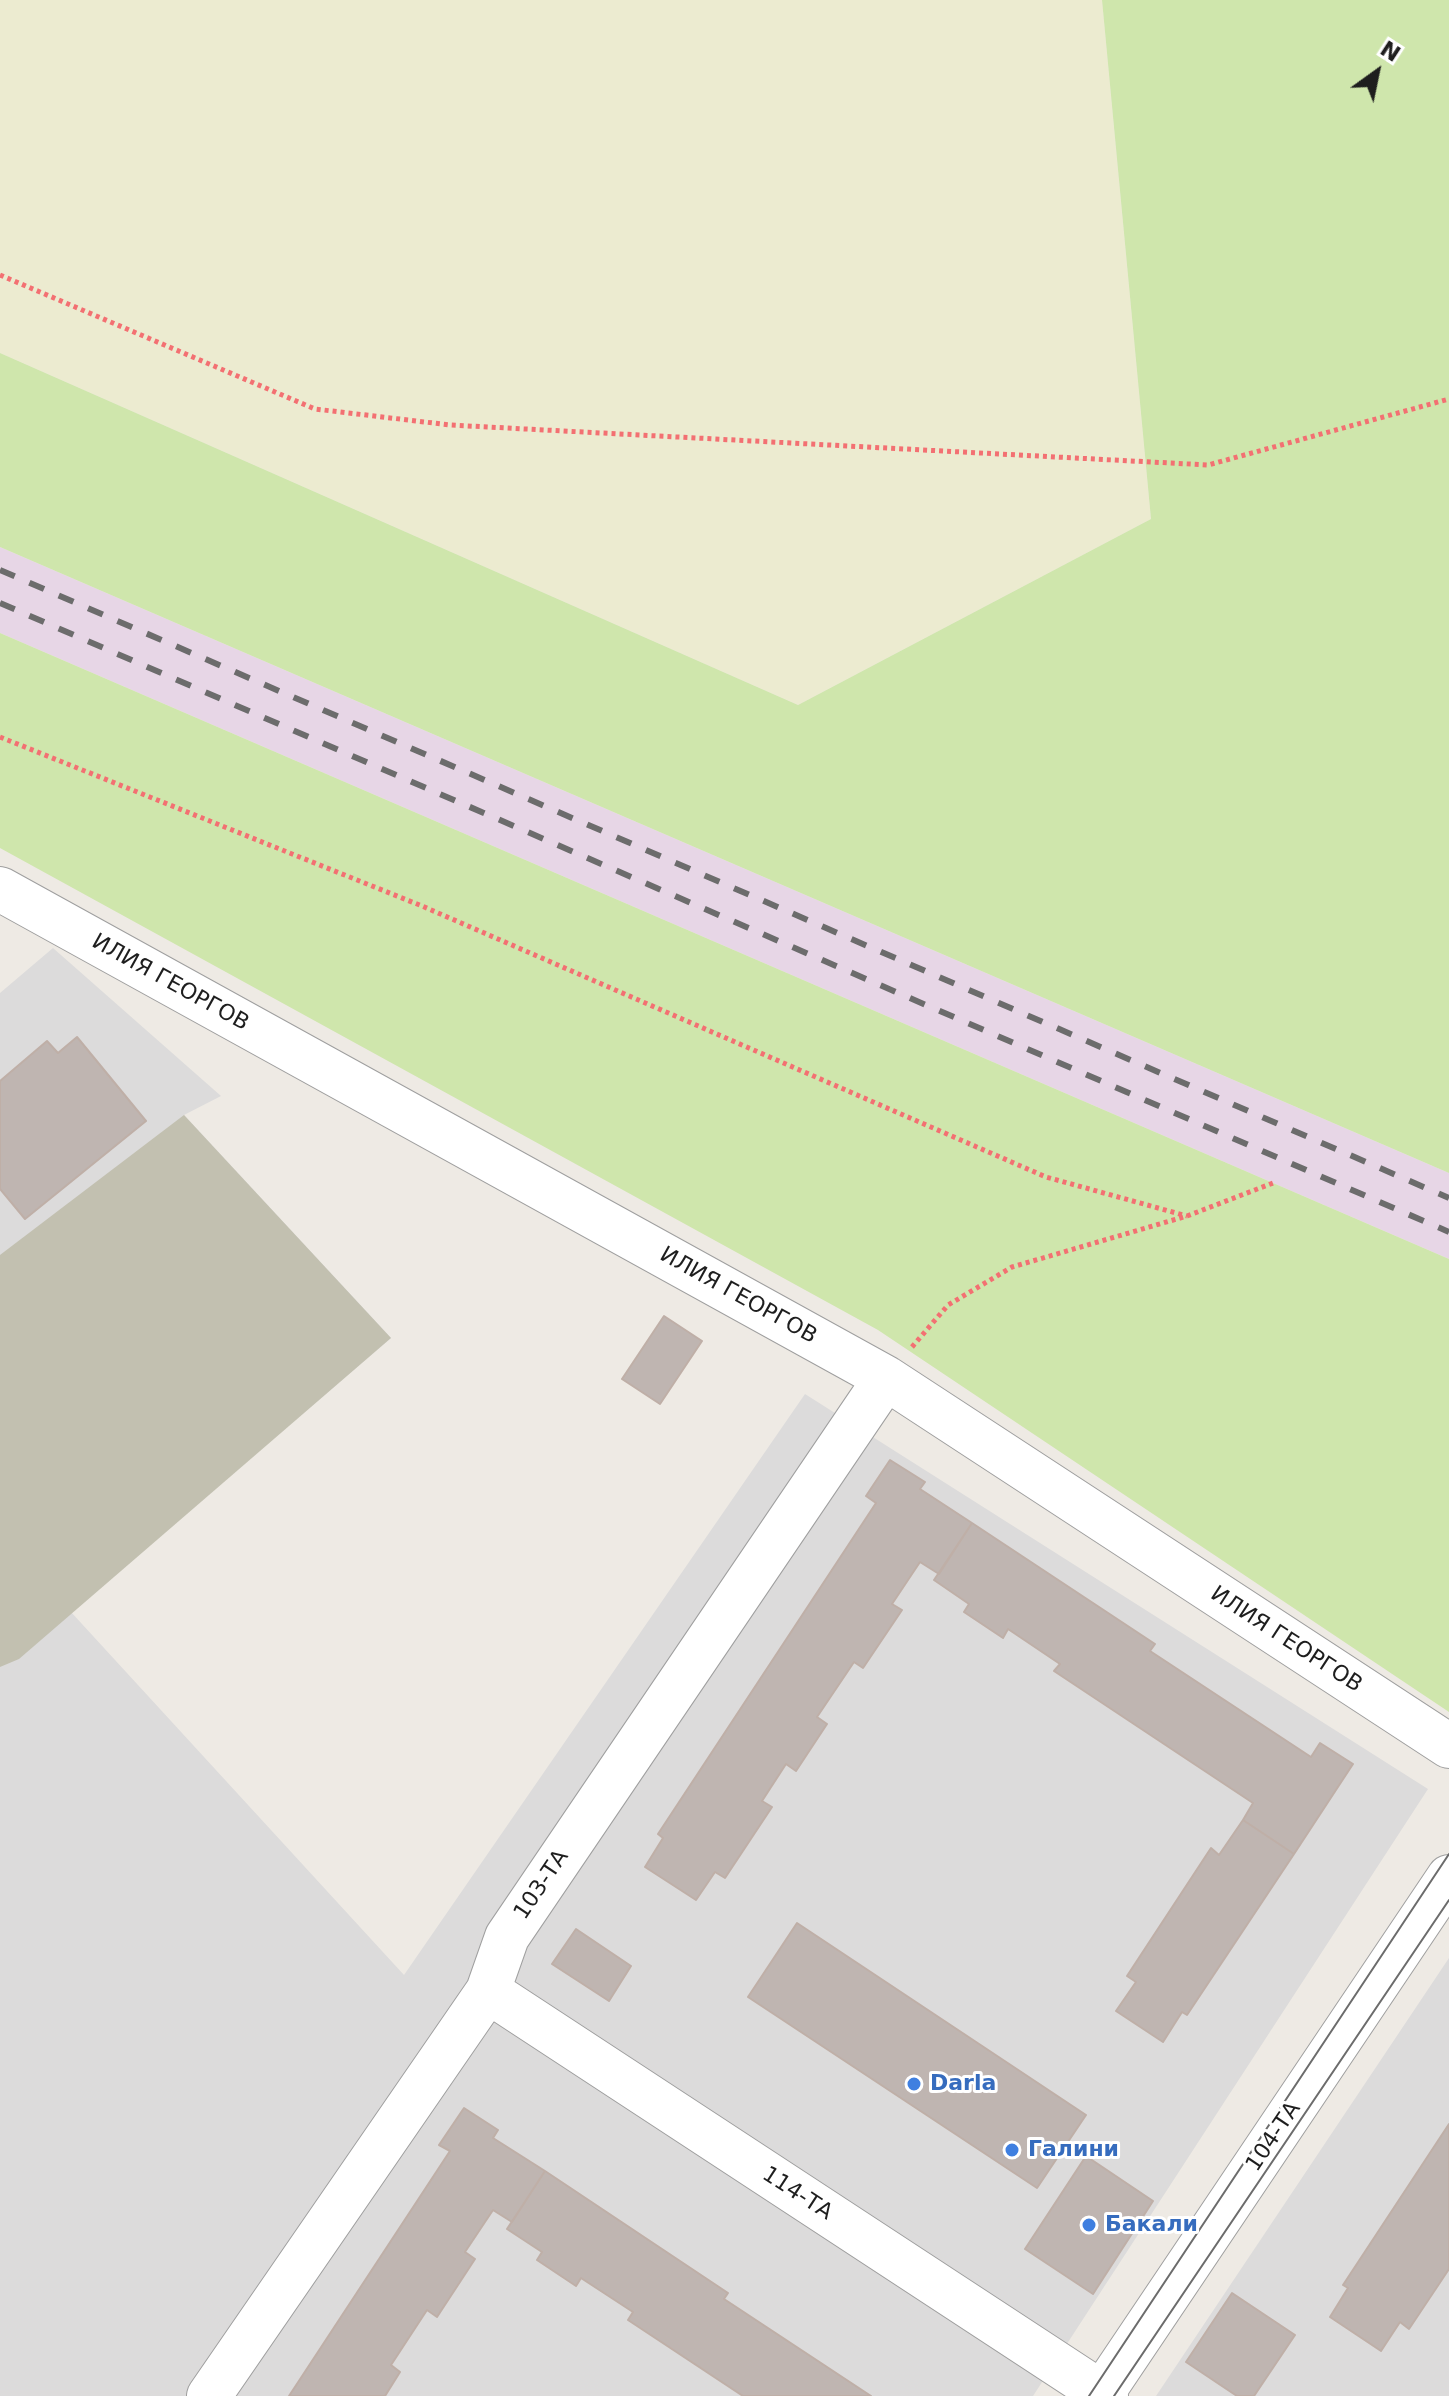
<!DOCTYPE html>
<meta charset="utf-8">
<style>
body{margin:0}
#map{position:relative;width:1449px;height:2396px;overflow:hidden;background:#eeeae4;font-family:"DejaVu Sans",sans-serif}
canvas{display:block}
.north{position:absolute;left:1337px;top:32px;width:80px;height:80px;-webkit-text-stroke:6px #fff;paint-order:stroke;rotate:33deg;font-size:22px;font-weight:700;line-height:32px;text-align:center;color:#1e1e1e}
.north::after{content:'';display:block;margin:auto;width:28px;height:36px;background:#1e1e1e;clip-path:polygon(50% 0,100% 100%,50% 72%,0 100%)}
</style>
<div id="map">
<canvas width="1449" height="2396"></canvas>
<div class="north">N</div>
</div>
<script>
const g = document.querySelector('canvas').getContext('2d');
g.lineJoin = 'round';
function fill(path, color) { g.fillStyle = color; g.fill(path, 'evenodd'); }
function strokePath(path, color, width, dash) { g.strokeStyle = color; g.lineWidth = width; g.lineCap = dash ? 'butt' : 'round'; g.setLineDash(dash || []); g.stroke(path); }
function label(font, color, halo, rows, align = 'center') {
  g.font = font + ' "DejaVu Sans",sans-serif'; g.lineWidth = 6; g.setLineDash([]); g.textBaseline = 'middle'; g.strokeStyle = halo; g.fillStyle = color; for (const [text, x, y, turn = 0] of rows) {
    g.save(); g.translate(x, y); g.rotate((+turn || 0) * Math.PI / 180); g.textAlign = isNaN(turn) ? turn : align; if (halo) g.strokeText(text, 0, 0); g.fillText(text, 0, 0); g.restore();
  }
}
fill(new Path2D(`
 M 53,948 L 221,1096 L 184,1115 L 391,1338 L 71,1612 L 404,1975 L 805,1394 L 1428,1789 L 1033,2396 L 0,2396 L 0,993 Z
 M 1449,1958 L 1449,2396 L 1156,2396 Z`), '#dcdbdb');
fill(new Path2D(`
 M 0,547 L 1449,1173 L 1449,1259 L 0,633 Z`), '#e7d6e6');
fill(new Path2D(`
 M 184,1115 L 391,1338 L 19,1659 L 0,1667 L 0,1255 Z`), '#c2c0b0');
fill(new Path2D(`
 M 0,0 L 1102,0 L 1151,519 L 798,705 L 0,353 Z`), '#ecebd0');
fill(new Path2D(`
 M 1102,0 L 1449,0 L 1449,1173 L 0,547 L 0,353 L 798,705 L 1151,519 Z
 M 0,633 L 1449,1259 L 1449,1712 L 878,1330 L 0,848 Z`), '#cfe6ac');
const building = new Path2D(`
 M 77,1037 L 146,1121 L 25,1219 L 0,1189 L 0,1081 L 47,1041 L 58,1053 Z
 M 664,1316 L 702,1341 L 660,1404 L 622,1379 Z
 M 890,1460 L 925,1482 L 920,1489 L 972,1523 L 939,1574 L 920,1562 L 892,1604 L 902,1610 L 863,1668 L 854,1662 L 817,1717 L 827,1724 L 796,1771 L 786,1764 L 762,1801 L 772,1807 L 725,1878 L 715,1872 L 696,1900 L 645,1867 L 663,1838 L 658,1834 L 876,1503 L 866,1496 Z
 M 972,1523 L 1155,1644 L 1150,1651 L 1311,1757 L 1320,1743 L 1353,1764 L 1294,1854 L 1243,1820 L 1253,1803 L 1054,1671 L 1060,1664 L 1008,1629 L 1003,1638 L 964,1612 L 969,1604 L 934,1580 Z
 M 1243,1820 L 1294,1854 L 1187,2015 L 1182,2012 L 1163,2042 L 1116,2011 L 1136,1982 L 1127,1976 L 1211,1848 L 1219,1855 Z
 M 797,1923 L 1086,2115 L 1037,2188 L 748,1997 Z
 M 576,1929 L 631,1966 L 609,2001 L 552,1964 Z
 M 464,2108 L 498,2130 L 493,2138 L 545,2171 L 512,2222 L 493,2210 L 465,2252 L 475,2259 L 437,2317 L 427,2310 L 391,2365 L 400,2372 L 385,2396 L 289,2396 L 450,2151 L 439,2145 Z
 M 1449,2124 L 1449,2269 L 1409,2329 L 1400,2322 L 1381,2351 L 1330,2317 L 1348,2288 L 1343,2285 Z
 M 1086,2156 L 1153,2201 L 1093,2294 L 1025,2249 Z
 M 545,2171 L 728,2293 L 724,2299 L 871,2396 L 743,2396 L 628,2320 L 633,2312 L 581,2278 L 576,2286 L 537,2260 L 542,2252 L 507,2229 Z
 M 1232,2293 L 1295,2335 L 1254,2396 L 1237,2396 L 1186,2362 Z`);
fill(building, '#bfb5b1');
strokePath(building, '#bfafa7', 2);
const minor = new Path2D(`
 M 0,889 L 886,1378 L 1449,1746
 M 488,1991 L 1106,2396
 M 209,2396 L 488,1991 L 507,1937 L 886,1378
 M 1100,2396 L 1449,1877`);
strokePath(minor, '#9f9f9f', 46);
strokePath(new Path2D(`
 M 0,275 L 315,409 L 450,425 L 1208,465 L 1449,399
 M 0,737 L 422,906 L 1046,1177 L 1187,1216
 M 912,1347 L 948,1305 L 1012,1267 L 1187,1216 L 1273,1183`), '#f37072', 5, [4, 4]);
strokePath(minor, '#fff', 44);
strokePath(new Path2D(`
 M 1089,2396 L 1449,1854
 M 1114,2396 L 1449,1900`), '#6c6c6c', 2);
strokePath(new Path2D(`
 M 0,570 L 1449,1198
 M 0,603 L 1449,1232`), '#6c6c6c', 6, [16, 16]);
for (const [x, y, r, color] of [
 [914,2084,8,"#3f7fe0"],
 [1012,2150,8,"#3f7fe0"],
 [1089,2225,8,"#3f7fe0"]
]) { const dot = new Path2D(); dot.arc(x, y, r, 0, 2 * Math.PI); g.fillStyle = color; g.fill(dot); strokePath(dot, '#fff', 3); }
label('22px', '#1e1e1e', '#fff', [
 ["ИЛИЯ ГЕОРГОВ",170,983,29],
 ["ИЛИЯ ГЕОРГОВ",738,1296,29],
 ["ИЛИЯ ГЕОРГОВ",1286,1640,33],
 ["103-ТА",542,1885,-56],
 ["104-ТА",1274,2137,-56],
 ["114-ТА",797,2194,33]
]);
label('bold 22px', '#366cbe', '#fff', [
 ["Darla",930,2084],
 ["Галини",1028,2150],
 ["Бакали",1105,2225]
], 'left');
</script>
